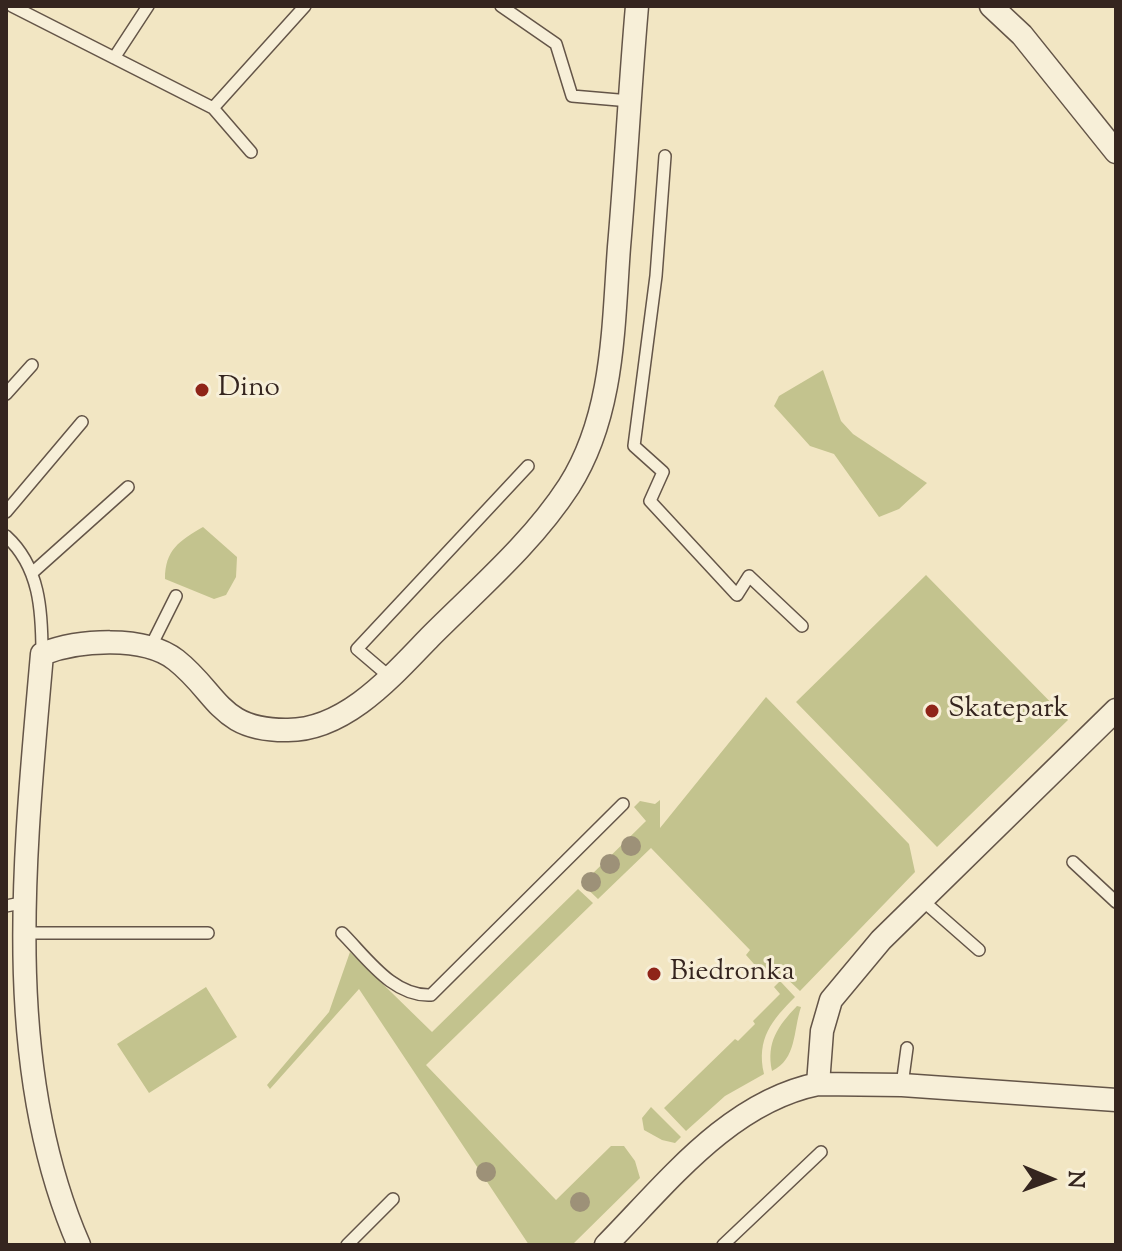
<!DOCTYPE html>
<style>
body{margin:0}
#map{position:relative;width:1122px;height:1251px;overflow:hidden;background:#f2e6c3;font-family:"Sorts Mill Goudy",serif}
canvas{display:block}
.frame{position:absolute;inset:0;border:8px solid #35251f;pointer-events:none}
.north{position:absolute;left:1010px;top:1139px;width:80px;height:80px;-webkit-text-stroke:6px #f7efd8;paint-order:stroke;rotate:91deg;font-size:22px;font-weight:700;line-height:32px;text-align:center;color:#35251f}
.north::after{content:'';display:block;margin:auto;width:28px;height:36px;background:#35251f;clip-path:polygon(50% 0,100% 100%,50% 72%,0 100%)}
</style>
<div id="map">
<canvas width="1122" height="1251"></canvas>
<div class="frame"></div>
<div class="north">N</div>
</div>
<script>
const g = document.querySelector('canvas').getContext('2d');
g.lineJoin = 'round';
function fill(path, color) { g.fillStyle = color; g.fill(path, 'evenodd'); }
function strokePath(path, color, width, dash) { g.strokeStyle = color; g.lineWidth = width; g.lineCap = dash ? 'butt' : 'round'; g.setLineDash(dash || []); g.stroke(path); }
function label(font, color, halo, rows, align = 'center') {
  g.font = font + ' "Sorts Mill Goudy",serif'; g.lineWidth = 6; g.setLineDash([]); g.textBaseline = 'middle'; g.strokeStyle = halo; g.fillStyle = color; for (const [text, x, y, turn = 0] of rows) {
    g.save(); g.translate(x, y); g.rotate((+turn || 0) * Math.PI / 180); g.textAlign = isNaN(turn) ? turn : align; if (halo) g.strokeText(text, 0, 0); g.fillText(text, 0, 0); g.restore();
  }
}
fill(new Path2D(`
 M 823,370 L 841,421 L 853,434 L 927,483 L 899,509 L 879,517 L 834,454 L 810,446 L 774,406 L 779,396 Z
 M 203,527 L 237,557 L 236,577 L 226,595 L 214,599 L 165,579 C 165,550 179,541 203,527 Z
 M 926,575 L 1068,720 L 937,847 L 796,702 Z
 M 766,697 L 909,844 L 915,872 L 800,991 L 781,973 L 770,982 L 746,955 L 750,950 L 651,848 L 598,899 L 582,884 L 646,821 L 634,807 L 640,801 L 655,804 L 660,800 L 660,828 Z
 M 578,889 L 593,903 L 426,1065 L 556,1200 L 611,1146 L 624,1146 L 635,1161 L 640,1178 L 572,1245 L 529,1245 L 359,989 L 270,1089 L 267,1085 L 329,1012 L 350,952 L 432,1032 Z
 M 780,981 L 795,997 C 772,1020 756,1039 764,1074 L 725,1096 L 686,1131 L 664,1108 L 735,1039 L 738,1041 L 755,1024 L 753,1021 L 780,994 L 774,987 Z
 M 206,987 L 237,1037 L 149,1093 L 117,1044 Z
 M 797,1006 L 801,1007 C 793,1031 797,1059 772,1071 C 766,1042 778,1026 797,1006 Z
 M 651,1107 L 681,1137 L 675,1143 L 662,1140 L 644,1130 L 642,1118 Z`), '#c3c38e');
const service = new Path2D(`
 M 12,6 L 213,108 L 305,6
 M 501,6 L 556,44 L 572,96 L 630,101
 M 114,58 L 148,6
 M 213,108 L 251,152
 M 665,156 L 656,276 L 634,446 L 663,472 L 650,501 L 737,595 L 749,576 L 802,626
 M 6,394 L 32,365
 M 6,512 L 82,422
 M 6,536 C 40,567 42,611 42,654
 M 32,573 L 128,487
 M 151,646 L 176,596
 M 391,678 L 357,649 L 528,466
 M 1073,862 L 1116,902
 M 922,900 L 979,950
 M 6,906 L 21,903
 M 23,933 L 208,933
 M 342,933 C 367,958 393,997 431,995 L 623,804
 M 902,1085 L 907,1048
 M 347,1245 L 393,1199
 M 723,1245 L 821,1152`);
const minor = new Path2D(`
 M 991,6 L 1022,35 L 1116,152
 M 818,1084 L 902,1085 L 1116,1100
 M 79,1245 C 0,1064 25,850 42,654 C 78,640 144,635 176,660 C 219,694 219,731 288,730 C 346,730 393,675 430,637 C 478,589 532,543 569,486 C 614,415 613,328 619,247 C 626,167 630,86 637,6
 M 606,1245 C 667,1183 729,1102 818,1084 L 822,1031 L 831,1000 L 881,940 L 1116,710`);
strokePath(service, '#645548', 14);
strokePath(minor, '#645548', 25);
strokePath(service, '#f7efd8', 11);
strokePath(minor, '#f7efd8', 22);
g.fillStyle = '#9d9178';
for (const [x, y] of [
 [631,846],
 [610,864],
 [591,882],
 [486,1172],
 [580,1202]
]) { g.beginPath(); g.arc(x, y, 10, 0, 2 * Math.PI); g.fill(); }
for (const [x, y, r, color] of [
 [202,390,8,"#8f2418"],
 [932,711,8,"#8f2418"],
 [654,974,8,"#8f2418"]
]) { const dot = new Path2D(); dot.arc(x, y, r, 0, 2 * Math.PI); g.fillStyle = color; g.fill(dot); strokePath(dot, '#f7efd8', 3); }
label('28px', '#35251f', '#f7efd8', [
 ["Dino",218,390],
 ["Skatepark",948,711],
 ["Biedronka",670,974]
], 'left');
</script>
